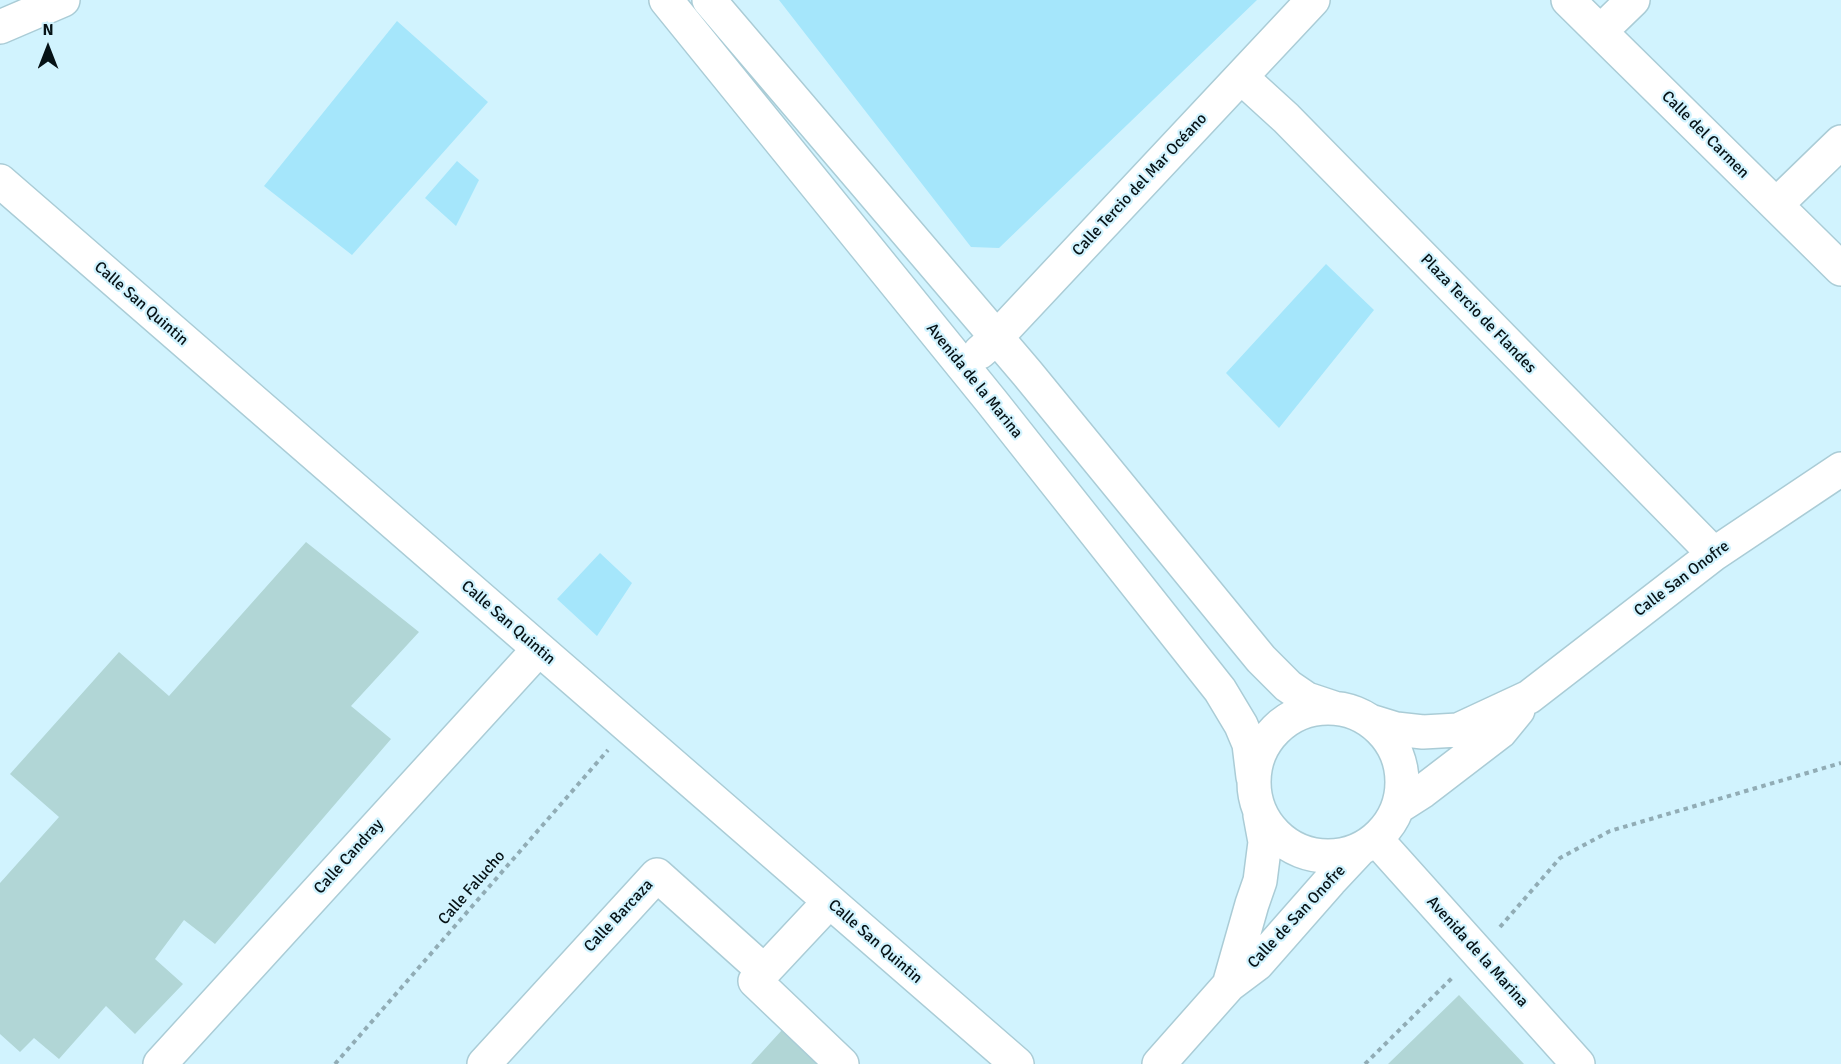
<!DOCTYPE html>
<meta charset="utf-8">
<style>
body{margin:0}
#map{position:relative;width:1841px;height:1064px;overflow:hidden;background:#d1f3fe;font-family:Signika,sans-serif}
canvas{display:block}
.north{position:absolute;left:18px;top:18px;width:60px;height:60px;-webkit-text-stroke:4px #d1f3fe;paint-order:stroke;rotate:0deg;font-size:16px;font-weight:700;line-height:24px;text-align:center;color:#061216}
.north::after{content:'';display:block;margin:auto;width:21px;height:27px;background:#061216;clip-path:polygon(50% 0,100% 100%,50% 72%,0 100%)}
</style>
<div id="map">
<canvas width="1841" height="1064"></canvas>
<div class="north">N</div>
</div>
<script>
const g = document.querySelector('canvas').getContext('2d');
g.lineJoin = 'round';
function fill(path, color) { g.fillStyle = color; g.fill(path, 'evenodd'); }
function strokePath(path, color, width, dash) { g.strokeStyle = color; g.lineWidth = width; g.lineCap = dash ? 'butt' : 'round'; g.setLineDash(dash || []); g.stroke(path); }
function label(font, color, halo, rows, align = 'center') {
  g.font = font + ' Signika,sans-serif'; g.lineWidth = 4.5; g.setLineDash([]); g.textBaseline = 'middle'; g.strokeStyle = halo; g.fillStyle = color; for (const [text, x, y, turn = 0] of rows) {
    g.save(); g.translate(x, y); g.rotate((+turn || 0) * Math.PI / 180); g.textAlign = isNaN(turn) ? turn : align; if (halo) g.strokeText(text, 0, 0); g.fillText(text, 0, 0); g.restore();
  }
}
fill(new Path2D(`
 M 779,0 L 1257,0 L 999,248 L 971,247 Z
 M 397,21 L 488,102 L 352,255 L 264,186 Z
 M 457,161 L 479,180 L 456,226 L 425,198 Z
 M 1326,264 L 1374,310 L 1279,428 L 1226,373 Z
 M 600,553 L 632,583 L 597,636 L 557,599 Z`), '#a5e6fb');
fill(new Path2D(`
 M 306,542 L 419,632 L 351,706 L 391,739 L 215,944 L 184,920 L 155,959 L 183,984 L 135,1034 L 106,1006 L 59,1059 L 34,1038 L 20,1052 L 0,1034 L 0,883 L 59,817 L 10,774 L 119,652 L 169,696 Z
 M 1459,995 L 1524,1064 L 1388,1064 Z
 M 782,1030 L 819,1064 L 751,1064 Z`), '#b1d6d6');
const minor = new Path2D(`
 M 666,0 L 992,402 L 1220,690 L 1241,725 L 1249,744 L 1253,777
 M 709,0 L 1027,373 L 1261,659 L 1288,686 L 1307,699 L 1334,708
 M 1568,0 L 1841,269
 M 0,27 L 63,0
 M 1601,31 L 1633,0
 M 1241,77 L 1286,118 L 1714,554
 M 0,181 L 1017,1064
 M 1776,205 L 1841,142
 M 980,352 L 996,338 L 1313,0
 M1254 782a74 74 0 1 1 148 0a74 74 0 1 1-148 0Z
 M 1370,721 L 1396,729 L 1423,732 L 1458,730 L 1529,697 L 1714,554 L 1841,469
 M 1398,807 L 1423,791 L 1500,732 L 1518,710
 M 1376,839 L 1578,1064
 M 829,902 L 755,981 L 842,1064
 M 1229,985 L 1252,904 L 1260,881 L 1265,842 L 1260,815
 M 160,1064 L 538,650
 M 484,1064 L 657,875 L 764,971
 M 1159,1064 L 1229,985 L 1257,964 L 1330,881 L 1360,849`);
strokePath(minor, '#aaccd6', 36);
strokePath(new Path2D(`
 M 1500,927 L 1560,858 L 1610,831 L 1841,763
 M 335,1064 L 608,750
 M 1365,1064 L 1454,976`), '#91acb5', 4, [4.5, 4.5]);
strokePath(minor, '#fff', 33);
label('16px', '#061216', '#d1f3fe', [
 ["Calle del Carmen",1705,135,45],
 ["Calle Tercio del Mar Océano",1140,185,-47],
 ["Calle San Quintin",141,304,41],
 ["Plaza Tercio de Flandes",1478,314,46],
 ["Avenida de la Marina",974,381,51],
 ["Calle San Onofre",1682,579,-37],
 ["Calle San Quintin",508,623,41],
 ["Calle Candray",349,857,-48],
 ["Calle Falucho",472,888,-49],
 ["Calle Barcaza",619,916,-47],
 ["Calle de San Onofre",1297,917,-47],
 ["Calle San Quintin",875,942,41],
 ["Avenida de la Marina",1477,952,48]
]);
</script>
